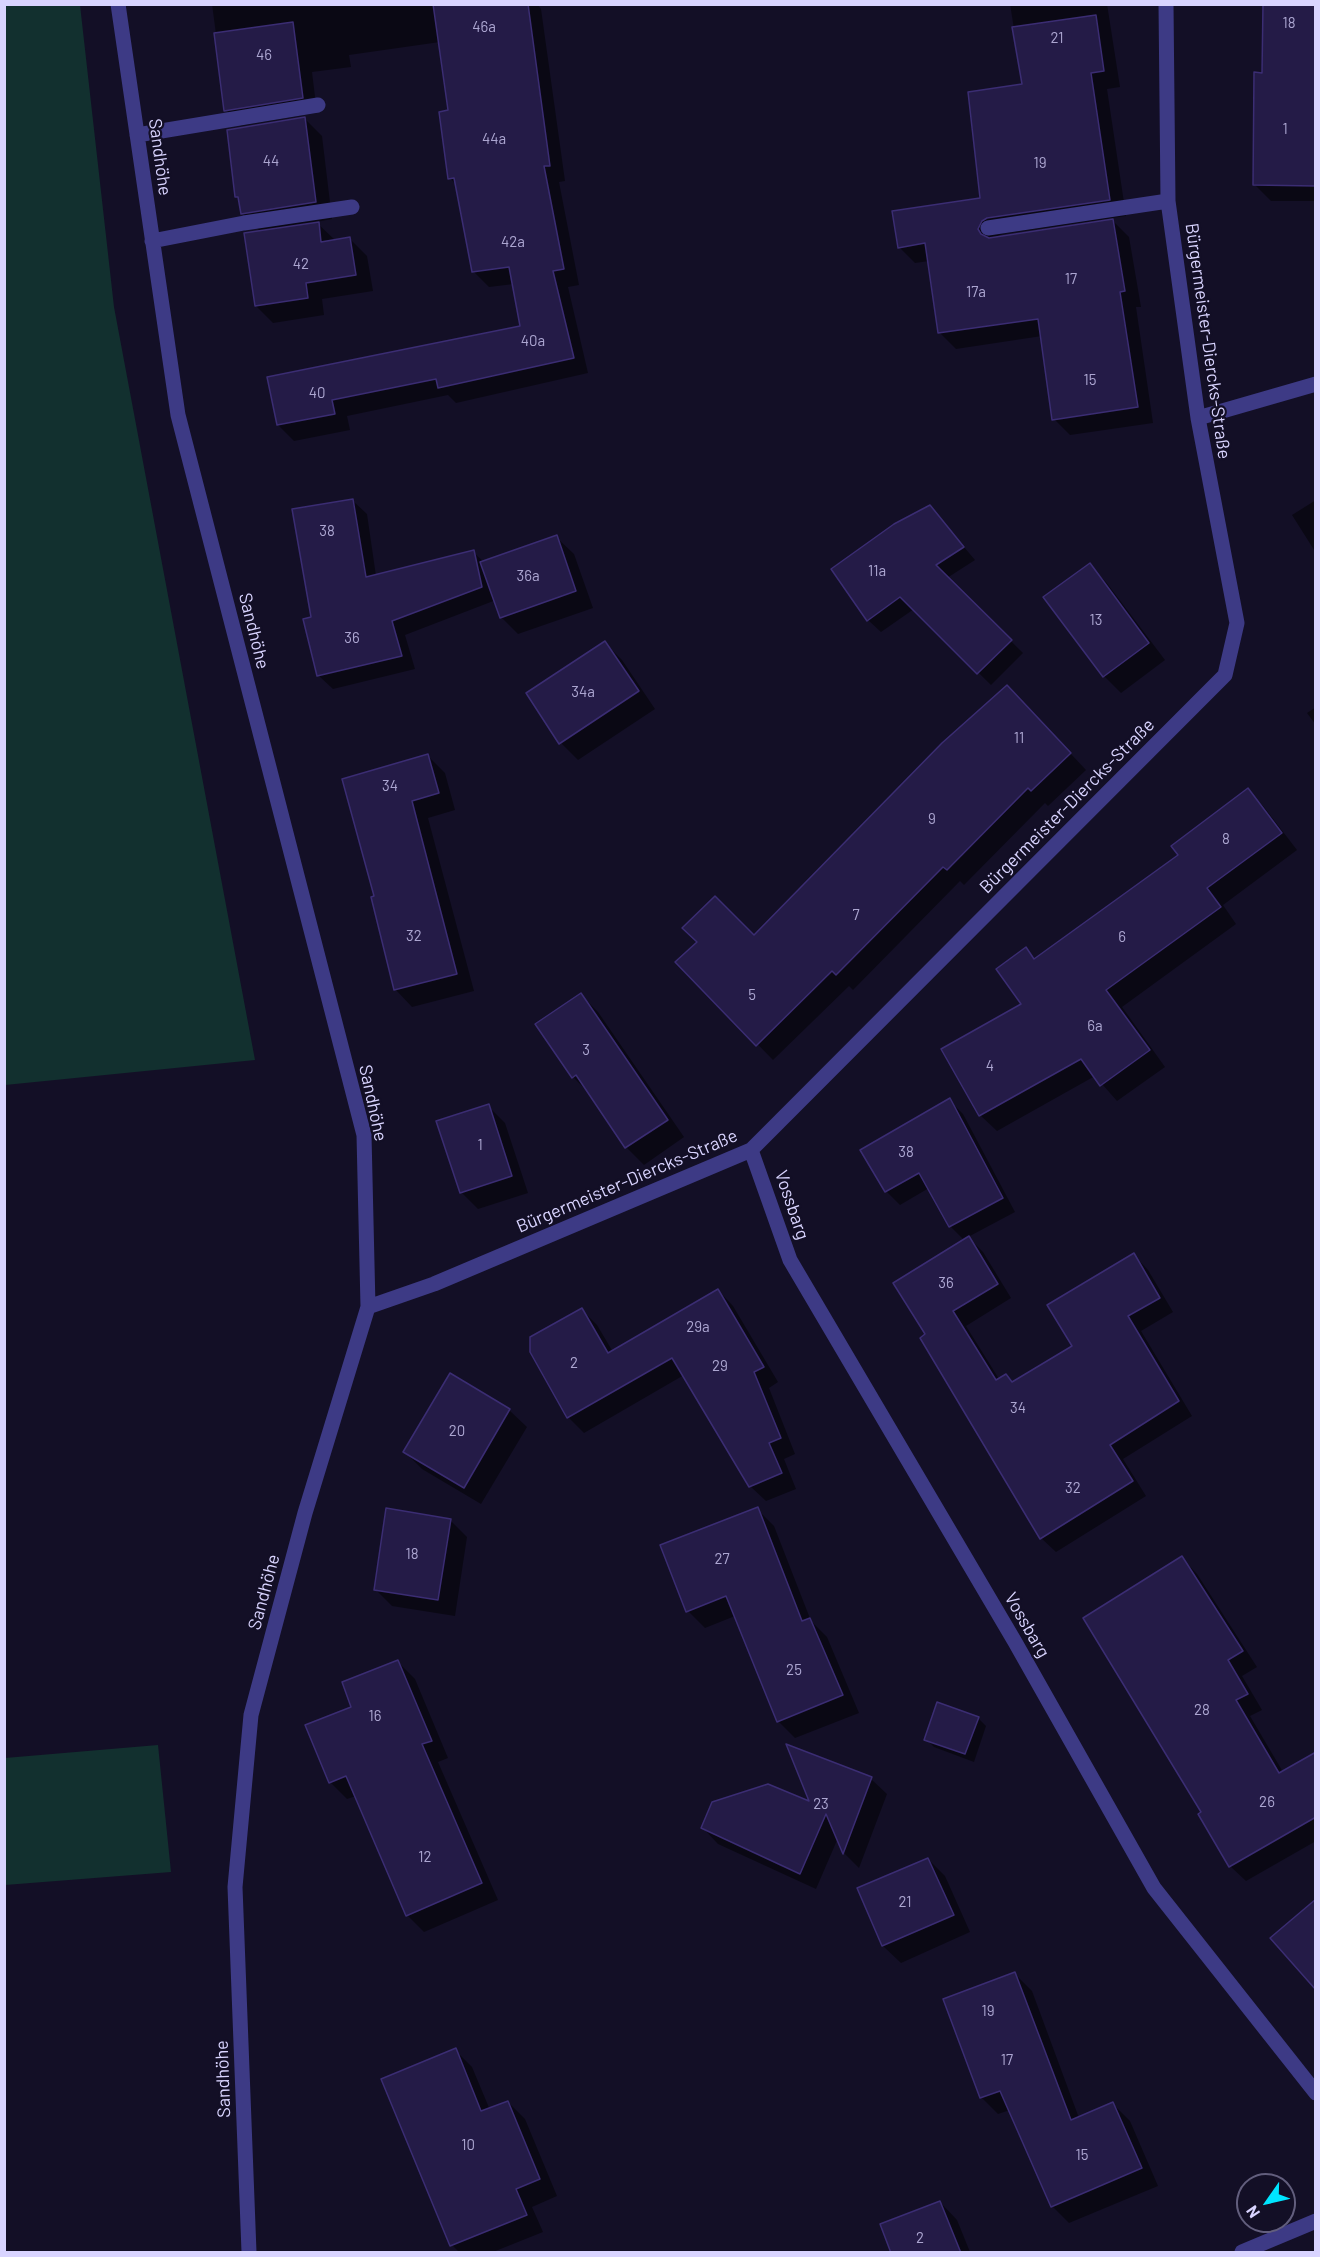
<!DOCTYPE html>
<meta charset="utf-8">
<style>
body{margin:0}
#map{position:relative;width:1320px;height:2257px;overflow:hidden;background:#130f26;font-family:Barlow,sans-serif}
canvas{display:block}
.frame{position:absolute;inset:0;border:6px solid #d9d4ff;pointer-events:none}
.north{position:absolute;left:1236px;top:2173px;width:60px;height:60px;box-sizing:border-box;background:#130f26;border:2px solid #625e7d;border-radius:50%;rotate:236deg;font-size:16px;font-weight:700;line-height:24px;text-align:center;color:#d9d4ff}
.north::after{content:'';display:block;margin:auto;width:21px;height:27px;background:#00e5ff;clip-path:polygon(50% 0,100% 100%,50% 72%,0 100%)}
</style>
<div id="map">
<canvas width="1320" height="2257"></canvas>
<div class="frame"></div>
<div class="north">N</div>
</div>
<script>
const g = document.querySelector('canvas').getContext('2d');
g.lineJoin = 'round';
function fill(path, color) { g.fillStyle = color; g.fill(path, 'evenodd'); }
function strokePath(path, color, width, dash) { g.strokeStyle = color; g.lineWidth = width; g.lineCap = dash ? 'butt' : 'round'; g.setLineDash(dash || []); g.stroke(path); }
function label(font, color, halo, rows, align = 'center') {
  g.font = font + ' Barlow,sans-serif'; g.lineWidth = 4.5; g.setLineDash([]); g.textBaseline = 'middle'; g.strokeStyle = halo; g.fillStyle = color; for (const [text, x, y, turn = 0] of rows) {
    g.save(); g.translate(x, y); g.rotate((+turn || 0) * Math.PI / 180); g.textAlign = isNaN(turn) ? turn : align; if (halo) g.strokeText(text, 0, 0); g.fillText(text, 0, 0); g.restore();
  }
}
fill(new Path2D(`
 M 5,4 L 80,5 L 114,307 L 255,1060 L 5,1085 Z
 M 158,1745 L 171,1872 L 5,1885 L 5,1758 Z`), '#12302f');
fill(new Path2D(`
 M 212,4 L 537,4 L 541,9 L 565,181 L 559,182 L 579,285 L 568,287 L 588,373 L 456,403 L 448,395 L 347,416 L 350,430 L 294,441 L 278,425 L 269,378 L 522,327 L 514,284 L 489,287 L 474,272 L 457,186 L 450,178 L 450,112 L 440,42 L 349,55 L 351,67 L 312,72 L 317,113 L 241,126 L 226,110 Z
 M 1010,4 L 1107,4 L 1120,87 L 1107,89 L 1126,216 L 1003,234 L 996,237 L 1113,221 L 1129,237 L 1141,307 L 1136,307 L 1153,423 L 1070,435 L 1054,419 L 1042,336 L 956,349 L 940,333 L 929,261 L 915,263 L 899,247 L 982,199 L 1023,85 Z
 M 1316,4 L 1316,201 L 1271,201 L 1255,185 L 1264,74 Z
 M 305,119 L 322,136 L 332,219 L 316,222 L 336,241 L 350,239 L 367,256 L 373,291 L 322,299 L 324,315 L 273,323 L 256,306 L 261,232 L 242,213 L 237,196 Z
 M 1316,500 L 1316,553 L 1292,515 Z
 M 353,501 L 367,514 L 376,576 L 473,552 L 484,562 L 556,537 L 574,554 L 593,608 L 518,634 L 501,617 L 496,600 L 405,635 L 415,669 L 333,689 L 319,676 L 313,618 Z
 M 930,507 L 975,560 L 947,578 L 1023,653 L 991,685 L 914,609 L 881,632 L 868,620 Z
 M 1089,565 L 1106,582 L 1165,660 L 1121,693 L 1104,676 Z
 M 605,643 L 622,660 L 655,709 L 578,760 L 561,743 Z
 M 1023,703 L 1086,770 L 1048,806 L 1045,803 L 964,885 L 960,881 L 853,990 L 849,986 L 773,1060 L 677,962 L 754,937 Z
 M 1316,707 L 1316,725 L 1307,713 Z
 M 428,756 L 445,773 L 455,810 L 428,818 L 474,991 L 412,1007 L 395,989 L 376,897 Z
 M 1248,790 L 1264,807 L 1297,850 L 1223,905 L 1236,924 L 1122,1007 L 1165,1067 L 1117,1101 L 1095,1076 L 997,1131 L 980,1115 L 1024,1004 L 1026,949 L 1036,960 L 1180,856 Z
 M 581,995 L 598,1012 L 684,1137 L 644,1165 L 627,1148 L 591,1095 L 573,1077 L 538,1024 Z
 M 949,1100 L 963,1114 L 1015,1212 L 968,1237 L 983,1252 L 1011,1298 L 966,1326 L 999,1379 L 1006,1375 L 1013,1383 L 1074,1347 L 1134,1255 L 1148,1270 L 1173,1312 L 1141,1331 L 1192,1416 L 1123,1459 L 1146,1496 L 1056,1552 L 1041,1538 L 927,1335 L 965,1241 L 950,1226 L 929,1188 L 900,1205 L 886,1191 L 862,1151 Z
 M 488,1106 L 505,1123 L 528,1193 L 478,1209 L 461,1192 Z
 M 718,1290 L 733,1306 L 778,1382 L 769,1388 L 795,1454 L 784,1459 L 796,1489 L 766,1501 L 750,1486 L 684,1375 L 584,1433 L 568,1417 L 582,1310 L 597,1325 L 613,1352 Z
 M 450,1375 L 509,1410 L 527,1427 L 481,1504 L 422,1469 L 405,1452 Z
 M 757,1509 L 774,1526 L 811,1621 L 827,1637 L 859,1713 L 795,1738 L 778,1721 L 735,1616 L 705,1628 L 688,1611 Z
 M 450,1520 L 467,1537 L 455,1616 L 392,1606 L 375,1589 Z
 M 1182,1558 L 1197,1574 L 1257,1667 L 1242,1676 L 1262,1710 L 1250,1716 L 1283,1772 L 1316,1753 L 1316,1841 L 1246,1881 L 1230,1866 L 1203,1813 Z
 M 398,1662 L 415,1679 L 448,1758 L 438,1762 L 498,1900 L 424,1932 L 407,1915 L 356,1796 L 347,1799 L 330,1782 L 353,1707 Z
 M 978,1718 L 986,1726 L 974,1762 L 934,1747 L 926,1739 Z
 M 871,1779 L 887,1794 L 859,1868 L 844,1853 L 838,1838 L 816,1889 L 718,1844 L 703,1828 L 811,1804 Z
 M 928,1859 L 945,1876 L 970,1932 L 901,1963 L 883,1946 L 859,1889 Z
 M 1015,1974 L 1032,1991 L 1079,2118 L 1113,2104 L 1130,2121 L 1158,2186 L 1069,2223 L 1052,2206 L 1010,2110 L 998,2114 L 981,2097 Z
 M 455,2050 L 472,2067 L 490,2110 L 508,2102 L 525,2119 L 557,2196 L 532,2207 L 543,2232 L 493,2252 L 459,2252 L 452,2245 Z
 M 940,2202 L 957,2220 L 970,2252 L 893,2252 Z`), '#0007');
const building = new Path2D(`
 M 433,4 L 528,4 L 550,166 L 544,166 L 564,269 L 553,271 L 574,358 L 438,388 L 436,379 L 332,400 L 335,414 L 277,425 L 267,377 L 520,326 L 509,267 L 472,272 L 454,178 L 448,179 L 439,112 L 448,110 Z
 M 1263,4 L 1316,4 L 1316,186 L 1253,185 L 1254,72 L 1262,73 Z
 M 1096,15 L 1104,71 L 1091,73 L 1110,200 L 987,218 L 982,221 L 978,229 L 981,234 L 989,238 L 1113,219 L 1125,291 L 1120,292 L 1138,407 L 1052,420 L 1038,319 L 938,333 L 925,243 L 898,248 L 892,211 L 980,198 L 968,92 L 1022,84 L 1012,27 Z
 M 293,22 L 303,98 L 224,111 L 214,33 Z
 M 305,117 L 316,202 L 241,214 L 238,197 L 235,197 L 227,130 Z
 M 319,222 L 321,242 L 350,237 L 356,275 L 306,283 L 308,298 L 255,306 L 244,233 Z
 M 353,499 L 366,577 L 474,550 L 482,587 L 392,621 L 402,656 L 317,676 L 303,619 L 311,617 L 292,509 Z
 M 930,505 L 964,547 L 936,565 L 1012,640 L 977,674 L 900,597 L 867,621 L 831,569 L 894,524 Z
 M 557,535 L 576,591 L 500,618 L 480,562 Z
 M 1090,563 L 1149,643 L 1103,677 L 1043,597 Z
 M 605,641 L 639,691 L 559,744 L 526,693 Z
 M 1007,685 L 1071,753 L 1031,791 L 1028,788 L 947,870 L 943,867 L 836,975 L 832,971 L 756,1046 L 675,962 L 697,942 L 682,928 L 715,896 L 754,935 L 942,743 Z
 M 428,754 L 439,793 L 412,801 L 457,974 L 394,990 L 371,897 L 374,896 L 342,779 Z
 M 1248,788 L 1282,833 L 1207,888 L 1221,907 L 1106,990 L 1150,1050 L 1100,1086 L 1081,1059 L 979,1116 L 941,1049 L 1021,1004 L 996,969 L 1026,947 L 1034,959 L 1178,855 L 1171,846 Z
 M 581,993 L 668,1120 L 625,1148 L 576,1075 L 572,1078 L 535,1024 Z
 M 950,1098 L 1003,1198 L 949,1227 L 919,1173 L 885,1192 L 860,1150 Z
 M 489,1104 L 512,1176 L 460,1193 L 436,1121 Z
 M 969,1236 L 998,1284 L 953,1311 L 996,1380 L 1006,1374 L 1012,1382 L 1072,1346 L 1047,1305 L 1134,1253 L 1160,1298 L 1128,1316 L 1179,1401 L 1110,1445 L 1133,1481 L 1040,1539 L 920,1338 L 925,1334 L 893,1283 Z
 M 718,1289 L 764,1367 L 754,1372 L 781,1438 L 769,1443 L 782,1473 L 749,1487 L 672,1358 L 567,1418 L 530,1352 L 530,1337 L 582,1308 L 608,1353 Z
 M 450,1373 L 510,1409 L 464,1488 L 403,1452 Z
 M 758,1507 L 802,1621 L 810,1618 L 843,1695 L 777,1722 L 726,1596 L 686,1612 L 660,1545 Z
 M 386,1508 L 451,1519 L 438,1600 L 374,1590 Z
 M 1182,1556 L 1243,1651 L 1228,1660 L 1248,1694 L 1236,1700 L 1279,1773 L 1316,1752 L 1316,1817 L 1229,1867 L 1198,1814 L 1201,1812 L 1083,1618 Z
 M 398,1660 L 432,1741 L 422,1744 L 482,1883 L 406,1916 L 346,1776 L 329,1783 L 305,1725 L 351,1707 L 342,1682 Z
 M 937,1702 L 979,1717 L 965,1754 L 924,1740 Z
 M 786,1744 L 872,1777 L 843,1854 L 826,1814 L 800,1874 L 701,1828 L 712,1802 L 768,1784 L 809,1801 Z
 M 928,1858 L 954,1915 L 882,1946 L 857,1888 Z
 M 1316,1899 L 1316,1990 L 1270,1938 Z
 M 1015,1972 L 1071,2120 L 1113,2102 L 1142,2168 L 1051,2207 L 1000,2091 L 980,2098 L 943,1999 Z
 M 456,2048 L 481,2111 L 508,2101 L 540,2179 L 516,2189 L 527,2215 L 450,2246 L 381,2079 Z
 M 940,2201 L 961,2253 L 891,2253 L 880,2224 Z`);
fill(building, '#241b47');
strokePath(building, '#3b2d73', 1.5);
strokePath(new Path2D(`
 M 118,4 L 178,415 L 364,1135 L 368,1307 L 305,1513 L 251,1715 L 235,1887 L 249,2252
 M 137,135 L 318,105
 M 988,228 L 1168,201
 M 152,241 L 244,223 L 352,207
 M 1198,418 L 1316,384
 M 751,1150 L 790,1260 L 1015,1642 L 1154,1888 L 1316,2093
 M 368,1307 L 434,1284 L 751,1150 L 1225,675 L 1237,623 L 1198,418 L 1168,201 L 1166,4
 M 1242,2252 L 1316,2221`), '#3d3a85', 15);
label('15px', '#aca6d1', null, [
 ["18",1289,23],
 ["46a",484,27],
 ["21",1057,38],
 ["46",264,55],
 ["1",1285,129],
 ["44a",494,139],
 ["44",271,161],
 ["19",1040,163],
 ["42a",513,242],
 ["42",301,264],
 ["17",1071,279],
 ["17a",976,292],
 ["40a",533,341],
 ["15",1090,380],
 ["40",317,393],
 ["38",327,531],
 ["11a",877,571],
 ["36a",528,576],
 ["13",1096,620],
 ["36",352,638],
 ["34a",583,692],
 ["11",1019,738],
 ["34",390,786],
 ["9",932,819],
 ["8",1226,839],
 ["7",856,915],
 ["32",414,936],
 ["6",1122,937],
 ["5",752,995],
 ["6a",1095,1026],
 ["3",586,1050],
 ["4",990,1066],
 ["1",480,1145],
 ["38",906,1152],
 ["36",946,1283],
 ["29a",698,1327],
 ["2",574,1363],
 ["29",720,1366],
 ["34",1018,1408],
 ["20",457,1431],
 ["32",1073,1488],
 ["18",412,1554],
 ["27",722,1559],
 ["25",794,1670],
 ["28",1202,1710],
 ["16",375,1716],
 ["26",1267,1802],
 ["23",821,1804],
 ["12",425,1857],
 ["21",905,1902],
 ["19",988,2011],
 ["17",1007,2060],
 ["10",468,2145],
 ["15",1082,2155],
 ["2",920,2238]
]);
label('18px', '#d9d4ff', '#130f26', [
 ["Sandhöhe",160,157,82],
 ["Bürgermeister-Diercks-Straße",1208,341,82],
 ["Sandhöhe",254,631,76],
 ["Bürgermeister-Diercks-Straße",1067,806,-45],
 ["Sandhöhe",373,1103,78],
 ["Bürgermeister-Diercks-Straße",627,1181,-23],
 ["Vossbarg",792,1205,71],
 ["Sandhöhe",264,1592,-75],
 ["Vossbarg",1027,1625,60],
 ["Sandhöhe",223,2079,-92]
]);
</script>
